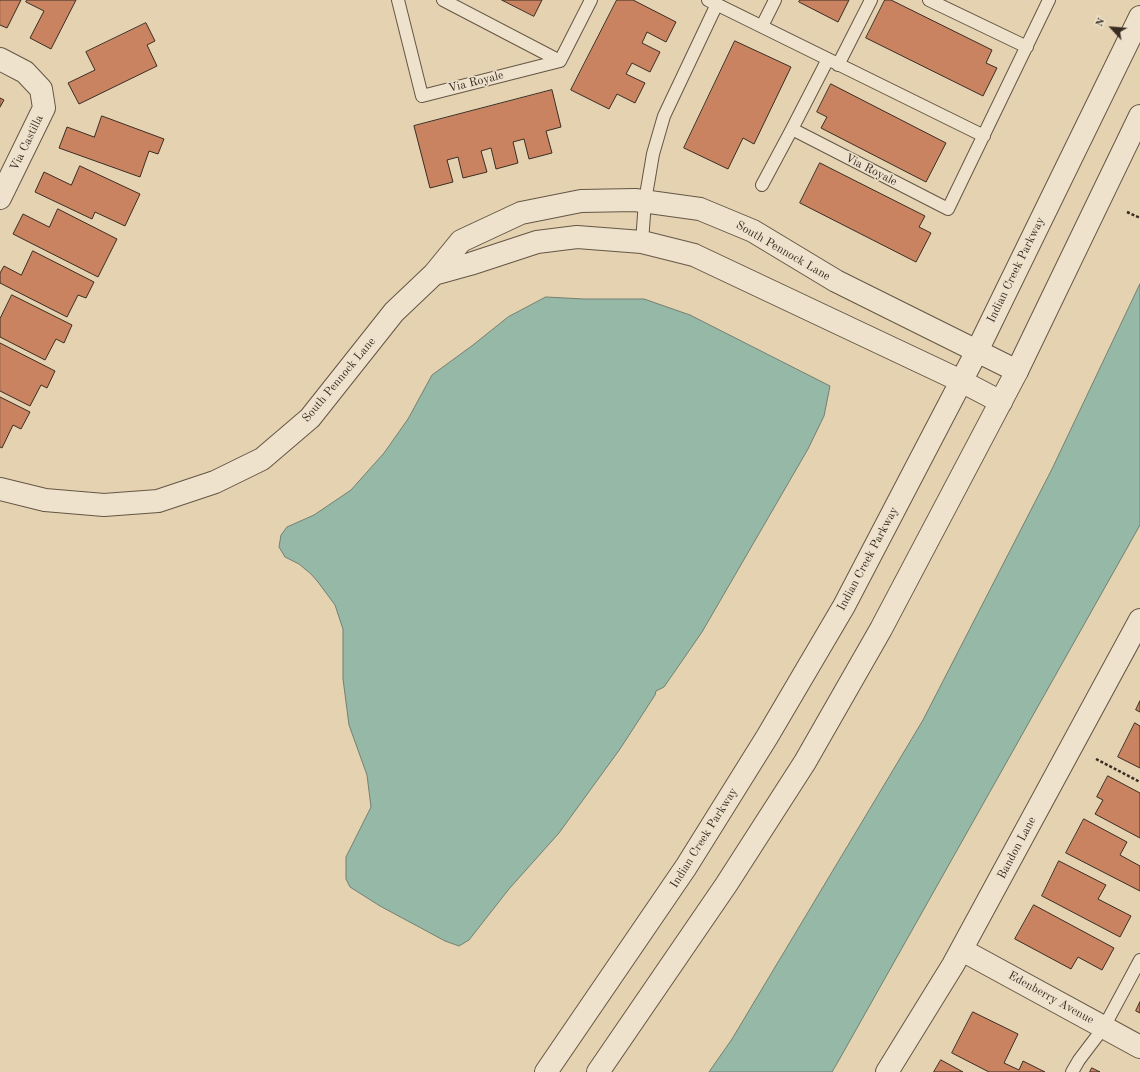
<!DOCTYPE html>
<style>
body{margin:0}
#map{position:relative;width:1140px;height:1072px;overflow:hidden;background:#e5d2b0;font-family:"Old Standard TT",serif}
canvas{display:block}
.north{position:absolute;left:1092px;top:8px;width:40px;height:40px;-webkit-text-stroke:3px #eee2cc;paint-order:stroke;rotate:296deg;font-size:11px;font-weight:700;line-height:16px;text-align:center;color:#392d23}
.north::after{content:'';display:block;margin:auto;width:14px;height:18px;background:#392d23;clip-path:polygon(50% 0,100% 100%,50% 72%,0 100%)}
</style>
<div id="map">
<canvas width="1140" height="1072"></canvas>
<div class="north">N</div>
</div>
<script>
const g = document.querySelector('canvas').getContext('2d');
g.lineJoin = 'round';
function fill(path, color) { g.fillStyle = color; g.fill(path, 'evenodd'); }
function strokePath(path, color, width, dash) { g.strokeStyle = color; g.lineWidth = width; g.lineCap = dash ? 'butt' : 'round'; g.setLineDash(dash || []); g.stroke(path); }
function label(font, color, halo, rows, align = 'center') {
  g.font = font + ' "Old Standard TT",serif'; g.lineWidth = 3; g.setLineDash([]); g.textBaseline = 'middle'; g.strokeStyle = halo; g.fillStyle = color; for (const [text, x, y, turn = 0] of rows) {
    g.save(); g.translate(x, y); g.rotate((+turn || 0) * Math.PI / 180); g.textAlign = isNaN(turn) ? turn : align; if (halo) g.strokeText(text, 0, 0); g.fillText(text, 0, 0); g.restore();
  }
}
const water = new Path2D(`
 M 1140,284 L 1140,525 L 839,1060 L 832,1072 L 709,1072 L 732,1039 L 923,720 L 1052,469 Z
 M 546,297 L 584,299 L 644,299 L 690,315 L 830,386 L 824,416 L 808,449 L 702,632 L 664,687 L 656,691 L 655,695 L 620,749 L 559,833 L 509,889 L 469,940 L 459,946 L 445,941 L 380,906 L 350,887 L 346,879 L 346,857 L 371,807 L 367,775 L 349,725 L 343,679 L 343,629 L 335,605 L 318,582 L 311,574 L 299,564 L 285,557 L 279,547 L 281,535 L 287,527 L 314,515 L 351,490 L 384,453 L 408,419 L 432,375 L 473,345 L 508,317 Z`);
fill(water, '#96b8a7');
strokePath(water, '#718072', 1);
const building = new Path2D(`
 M 0,0 L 21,0 L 7,28 L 0,25 Z
 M 27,0 L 76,0 L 51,49 L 30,38 L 44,11 L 26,2 Z
 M 502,0 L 542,0 L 534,16 Z
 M 617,0 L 633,0 L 676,22 L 666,42 L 647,32 L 642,43 L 660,52 L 650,72 L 632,63 L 626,74 L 645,83 L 635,103 L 617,94 L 609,109 L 571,90 Z
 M 800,0 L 849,0 L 838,22 L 799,2 Z
 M 885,0 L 891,0 L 992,50 L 986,63 L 997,68 L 983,96 L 866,38 Z
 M 146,23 L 155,41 L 147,45 L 157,66 L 79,104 L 68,83 L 95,70 L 86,52 Z
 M 735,41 L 791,67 L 754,144 L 743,138 L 728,169 L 684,148 Z
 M 831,84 L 946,143 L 926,182 L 821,128 L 827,117 L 817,112 Z
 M 552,90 L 561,127 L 546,131 L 552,153 L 529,159 L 524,139 L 513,142 L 518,163 L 496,169 L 491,148 L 481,151 L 487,172 L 463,178 L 458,157 L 447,160 L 453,182 L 430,188 L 414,126 Z
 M 0,98 L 4,100 L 0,107 Z
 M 102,116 L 164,139 L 158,154 L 149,151 L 140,177 L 59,148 L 67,127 L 94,137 Z
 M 820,163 L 925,216 L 919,227 L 931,233 L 916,262 L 800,203 Z
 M 80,166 L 140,194 L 125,226 L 95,212 L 92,219 L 35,192 L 44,172 L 71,185 Z
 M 58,209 L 117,239 L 98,277 L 13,234 L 23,214 L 49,227 Z
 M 33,251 L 94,282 L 86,298 L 78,295 L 67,317 L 0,283 L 0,273 L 4,266 L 21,275 Z
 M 12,295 L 72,325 L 64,343 L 56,339 L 45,360 L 0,337 L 0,319 Z
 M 0,343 L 55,371 L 47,388 L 41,385 L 30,406 L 0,391 Z
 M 0,397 L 30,412 L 21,429 L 13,425 L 2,448 L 0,447 Z
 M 1140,701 L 1140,712 L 1136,710 Z
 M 1135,723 L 1140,726 L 1140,768 L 1118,757 Z
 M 1108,776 L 1140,793 L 1140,838 L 1095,814 L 1103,800 L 1097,797 Z
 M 1084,819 L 1127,842 L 1120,855 L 1140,866 L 1140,891 L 1066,853 Z
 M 1059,861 L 1106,885 L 1098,899 L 1131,916 L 1120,937 L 1042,896 Z
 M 1034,905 L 1114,948 L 1102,970 L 1078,957 L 1071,969 L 1015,939 Z
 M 1140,1002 L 1140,1013 L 1136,1011 Z
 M 973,1012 L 1018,1034 L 1004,1063 L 1019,1070 L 1023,1061 L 1045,1072 L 989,1072 L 952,1053 Z
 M 941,1060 L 963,1072 L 934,1072 Z
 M 1092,1068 L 1100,1072 L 1090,1072 Z`);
fill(building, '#c98360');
strokePath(building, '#392d23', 1);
const service = new Path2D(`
 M 398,0 L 422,96 L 560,61 L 591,0
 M 443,0 L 560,61
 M 708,0 L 984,136
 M 929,0 L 1027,47
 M 762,26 L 775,0
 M 828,59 L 792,129 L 948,209 L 1049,0
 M 838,65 L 871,0
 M 762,185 L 792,129
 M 642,242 L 645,201 L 653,154 L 664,116 L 717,4
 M 1072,1072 L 1079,1060 L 1104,1027 L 1140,960`);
const minor = new Path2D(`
 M 0,59 L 25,72 L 41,89 L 44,108 L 0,198
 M 434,274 L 470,264 L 537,242 L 577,237 L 642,242 L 694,255 L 961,381 L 1001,402
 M 0,489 L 45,500 L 104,505 L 158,501 L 215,482 L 262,459 L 310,418 L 394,312 L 434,274 L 461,241 L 521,213 L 581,201 L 635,200 L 700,209 L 753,231 L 836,281 L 1017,371
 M 962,950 L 1140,1047
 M 887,1072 L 953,965 L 1140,620`);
const tertiary = new Path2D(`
 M 546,1072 L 686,867 L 767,737 L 844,606 L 977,351 L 1140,17
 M 598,1072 L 726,885 L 805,762 L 881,629 L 1017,371 L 1140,116`);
strokePath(service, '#645646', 14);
strokePath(minor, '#645646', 24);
strokePath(tertiary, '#645646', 24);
strokePath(new Path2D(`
 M 1127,212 L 1140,218
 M 1096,759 L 1140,782`), '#392d23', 2.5, [3, 2]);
strokePath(service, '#eee2cc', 12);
strokePath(minor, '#eee2cc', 22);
strokePath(tertiary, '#eee2cc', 22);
label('12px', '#392d23', '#eee2cc', [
 ["Via Royale",476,82,-14],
 ["Via Castilla",27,143,-64],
 ["Via Royale",871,170,27],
 ["South Pennock Lane",783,251,30],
 ["Indian Creek Parkway",1016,270,-64],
 ["South Pennock Lane",339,380,-50],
 ["Indian Creek Parkway",868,559,-62],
 ["Indian Creek Parkway",704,838,-58],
 ["Bandon Lane",1017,848,-62],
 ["Edenberry Avenue",1051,998,29]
]);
</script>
